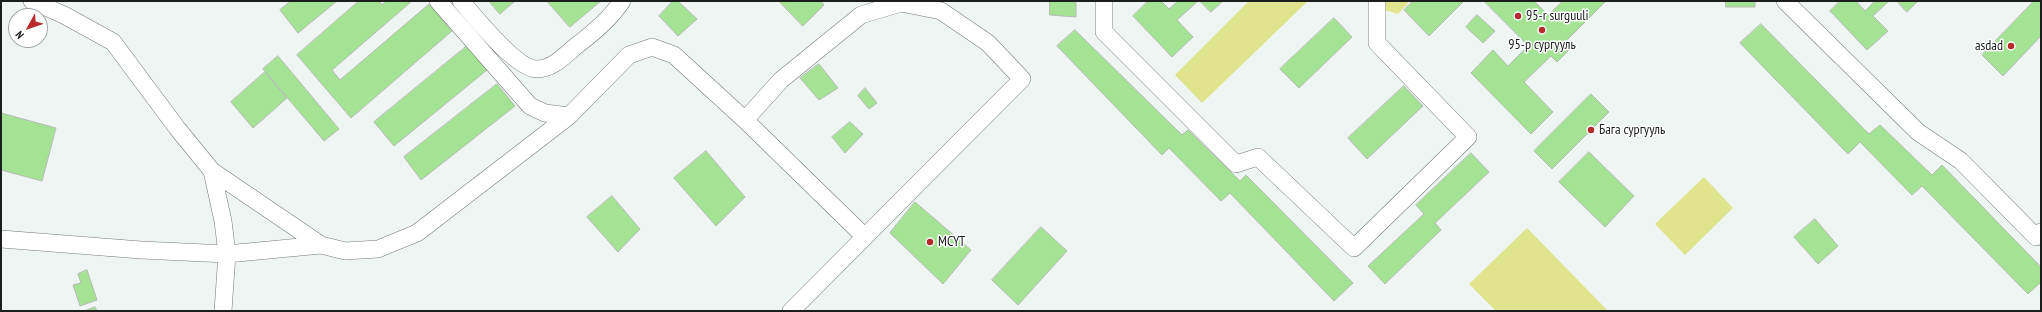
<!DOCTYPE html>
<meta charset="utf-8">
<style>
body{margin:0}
#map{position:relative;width:2042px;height:312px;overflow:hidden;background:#eef5f2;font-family:"PT Sans Narrow",sans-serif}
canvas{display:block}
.frame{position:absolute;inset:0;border:2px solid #1b1e1d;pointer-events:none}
.north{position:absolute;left:8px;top:8px;width:40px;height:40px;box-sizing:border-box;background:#fff;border:1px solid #a4a5a5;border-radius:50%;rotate:230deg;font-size:11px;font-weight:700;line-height:16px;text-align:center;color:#1b1e1d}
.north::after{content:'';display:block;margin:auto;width:14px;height:18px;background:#b92a2c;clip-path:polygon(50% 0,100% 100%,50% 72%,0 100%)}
</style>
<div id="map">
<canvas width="2042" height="312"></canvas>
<div class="frame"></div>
<div class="north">N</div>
</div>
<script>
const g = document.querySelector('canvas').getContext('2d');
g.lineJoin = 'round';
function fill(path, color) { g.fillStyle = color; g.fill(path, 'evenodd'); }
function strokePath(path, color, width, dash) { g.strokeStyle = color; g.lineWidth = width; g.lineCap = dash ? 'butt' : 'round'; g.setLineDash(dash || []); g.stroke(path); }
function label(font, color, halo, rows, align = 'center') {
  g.font = font + ' "PT Sans Narrow",sans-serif'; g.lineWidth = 3; g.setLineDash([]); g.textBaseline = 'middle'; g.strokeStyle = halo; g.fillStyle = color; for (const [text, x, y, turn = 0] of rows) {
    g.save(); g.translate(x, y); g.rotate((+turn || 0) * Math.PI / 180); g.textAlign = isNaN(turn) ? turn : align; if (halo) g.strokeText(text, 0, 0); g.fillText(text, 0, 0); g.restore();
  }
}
fill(new Path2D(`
 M 1249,1 L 1308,1 L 1202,103 L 1175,75 Z
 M 1381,1 L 1410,1 L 1398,14 L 1381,9 Z
 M 1704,177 L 1733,208 L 1685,255 L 1655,224 Z
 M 1527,228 L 1608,311 L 1496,311 L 1469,284 Z`), '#e0e48c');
const building = new Path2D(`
 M 291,1 L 337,1 L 298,33 L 280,10 Z
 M 359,1 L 379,1 L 382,5 L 386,1 L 412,1 L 332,70 L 340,80 L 429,4 L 452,31 L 351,118 L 297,55 Z
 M 489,1 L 515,1 L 500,14 Z
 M 547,1 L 601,1 L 570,27 Z
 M 673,1 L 678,1 L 697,19 L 678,36 L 659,16 Z
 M 779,1 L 821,1 L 824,5 L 803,26 Z
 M 1050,1 L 1076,1 L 1076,17 L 1050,15 Z
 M 1148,1 L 1161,1 L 1169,9 L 1178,1 L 1198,1 L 1177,20 L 1193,37 L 1172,57 L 1133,16 Z
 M 1200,1 L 1223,1 L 1211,12 Z
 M 1413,1 L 1464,1 L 1429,36 L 1404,10 Z
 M 1484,1 L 1534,1 L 1548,15 L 1563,1 L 1606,1 L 1563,44 L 1569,50 L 1557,62 L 1551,56 L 1524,82 L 1553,112 L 1531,134 L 1471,73 L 1493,50 L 1508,66 L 1528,46 Z
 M 1726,1 L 1755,1 L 1755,7 L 1726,7 Z
 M 1840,1 L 1856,1 L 1865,11 L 1875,1 L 1889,1 L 1873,16 L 1888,31 L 1867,50 L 1830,11 Z
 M 1897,1 L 1918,1 L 1907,12 Z
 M 2034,1 L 2041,1 L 2041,36 L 2003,76 L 1982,55 Z
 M 1477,15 L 1495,31 L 1483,43 L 1466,27 Z
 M 1334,18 L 1352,37 L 1299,88 L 1280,69 Z
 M 1761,24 L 1869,134 L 1880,125 L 1932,175 L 1942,165 L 2041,267 L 2041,282 L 2028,294 L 1922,186 L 1912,195 L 1860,142 L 1848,154 L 1740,43 Z
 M 1075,30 L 1182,135 L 1188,130 L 1240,181 L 1246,175 L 1353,283 L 1334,301 L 1230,193 L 1221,201 L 1169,148 L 1162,155 L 1057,46 Z
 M 467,46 L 487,70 L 394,146 L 374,122 Z
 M 278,56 L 339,129 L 324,141 L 263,69 Z
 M 819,64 L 838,88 L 819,100 L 800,78 Z
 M 265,72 L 287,98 L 253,128 L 231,102 Z
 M 497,84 L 515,106 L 421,180 L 404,157 Z
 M 1404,86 L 1423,106 L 1367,159 L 1348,138 Z
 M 865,88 L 877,103 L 869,109 L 858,96 Z
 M 1591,94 L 1609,112 L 1552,169 L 1534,151 Z
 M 1,113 L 56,128 L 42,181 L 1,170 Z
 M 850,122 L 863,134 L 845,153 L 832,137 Z
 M 706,151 L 745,197 L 716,226 L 674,178 Z
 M 1589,152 L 1634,196 L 1605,227 L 1559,182 Z
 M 1471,153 L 1489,172 L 1435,223 L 1441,230 L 1385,284 L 1368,266 L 1424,214 L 1416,205 Z
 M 612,196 L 640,229 L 618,252 L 587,217 Z
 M 915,202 L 971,250 L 943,284 L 890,233 Z
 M 1815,219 L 1838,246 L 1818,264 L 1794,237 Z
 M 1041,227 L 1067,251 L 1018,305 L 992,280 Z
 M 87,270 L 97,300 L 80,306 L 73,285 L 81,283 L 78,274 Z
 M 95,307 L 97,311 L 85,311 Z`);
fill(building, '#a5e394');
strokePath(building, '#b6bab4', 1);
const minor = new Path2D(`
 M 32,1 L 64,15 L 113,42 L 177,128 L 212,171 L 223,221 L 227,254 L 223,311
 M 438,1 L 530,106 L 545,113 L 569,116 L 629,55 L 652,47 L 674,55 L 745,120 L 864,236
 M 461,1 C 475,17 517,70 537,69 C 553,69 565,55 576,46 C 592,34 611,18 622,1
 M 1104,1 L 1104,32 L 1236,164 L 1258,157 L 1354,248 L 1468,137 L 1377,43 L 1377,1
 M 1785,1 L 1918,132 L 1961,161 L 2036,237 L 2041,232
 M 745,120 L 781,80 L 861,15 L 901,3 L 941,11 L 988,43 L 1022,79 L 791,311
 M 212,171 L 321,245
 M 1,239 L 141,250 L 227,254 L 321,245 L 345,251 L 378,249 L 417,233 L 569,116`);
strokePath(minor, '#757b78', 18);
strokePath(minor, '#fff', 17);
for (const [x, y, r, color] of [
 [1518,16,4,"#b92a2c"],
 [1542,30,4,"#b92a2c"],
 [2011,46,4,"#b92a2c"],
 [1591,130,4,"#b92a2c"],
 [930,242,4,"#b92a2c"]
]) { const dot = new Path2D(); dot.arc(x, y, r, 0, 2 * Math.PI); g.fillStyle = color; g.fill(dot); strokePath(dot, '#fff', 1.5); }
label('14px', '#1b1e1d', '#fff', [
 ["95-r surguuli",1526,16],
 ["95-р сургууль",1542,45,"center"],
 ["asdad",2003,46,"right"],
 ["Бага сургууль",1599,130],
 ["МСҮТ",938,242]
], 'left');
</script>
